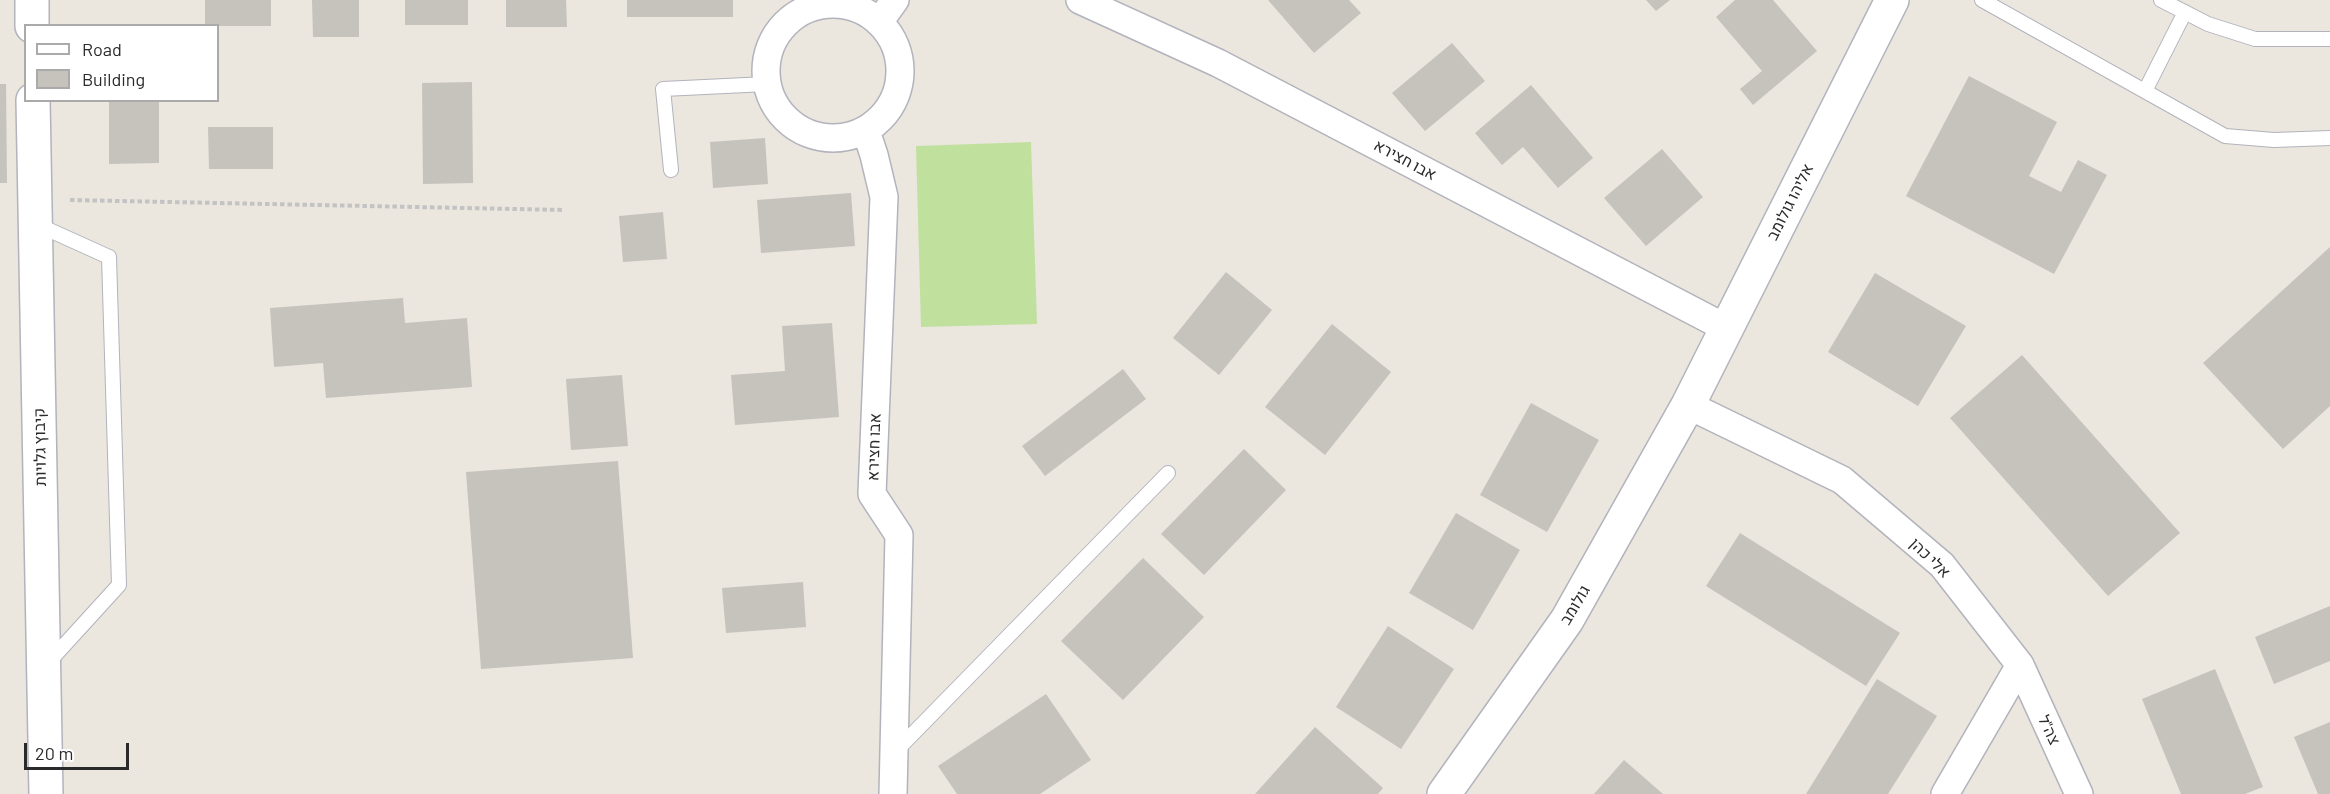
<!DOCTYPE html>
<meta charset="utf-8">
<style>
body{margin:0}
#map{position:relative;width:2330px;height:794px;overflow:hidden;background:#ebe6de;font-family:Barlow,sans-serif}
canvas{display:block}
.legend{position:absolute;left:24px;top:24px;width:195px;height:78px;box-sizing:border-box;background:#fff;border:2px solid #aaa;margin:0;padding:8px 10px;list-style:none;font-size:18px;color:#2a2a2a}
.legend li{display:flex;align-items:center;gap:12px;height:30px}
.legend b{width:30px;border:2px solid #aaa}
.scale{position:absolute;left:24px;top:743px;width:105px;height:27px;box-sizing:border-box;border:3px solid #2a2a2a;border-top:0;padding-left:8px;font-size:18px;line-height:21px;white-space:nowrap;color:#2a2a2a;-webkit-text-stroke:4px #fff;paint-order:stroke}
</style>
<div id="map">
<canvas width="2330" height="794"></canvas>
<ul class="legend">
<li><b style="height:8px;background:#fff"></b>Road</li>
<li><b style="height:16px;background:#c6c3bd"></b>Building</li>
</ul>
<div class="scale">20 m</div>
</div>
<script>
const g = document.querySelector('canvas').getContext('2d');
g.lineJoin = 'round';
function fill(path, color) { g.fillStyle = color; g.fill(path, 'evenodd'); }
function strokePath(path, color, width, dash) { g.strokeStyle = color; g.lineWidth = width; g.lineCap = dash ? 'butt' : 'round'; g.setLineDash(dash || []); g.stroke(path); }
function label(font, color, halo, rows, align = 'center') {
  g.font = font + ' Barlow,Heebo,sans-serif'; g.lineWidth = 5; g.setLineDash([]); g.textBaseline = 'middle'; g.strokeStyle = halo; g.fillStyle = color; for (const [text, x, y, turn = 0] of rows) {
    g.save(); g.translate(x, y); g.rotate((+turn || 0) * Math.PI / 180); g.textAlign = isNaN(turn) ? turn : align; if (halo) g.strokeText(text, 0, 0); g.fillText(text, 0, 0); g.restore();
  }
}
fill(new Path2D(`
 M 1031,142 L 1037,324 L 921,327 L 916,146 Z`), '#c0e19e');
fill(new Path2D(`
 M 205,0 L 271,0 L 271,26 L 205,26 Z
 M 312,0 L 359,0 L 359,37 L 313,37 Z
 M 405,0 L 468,0 L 468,25 L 405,25 Z
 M 506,0 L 566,0 L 567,27 L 506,27 Z
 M 627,0 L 733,0 L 733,17 L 627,17 Z
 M 1268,0 L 1349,0 L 1361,13 L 1314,53 Z
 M 1646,0 L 1670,0 L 1656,11 Z
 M 1735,0 L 1773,0 L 1817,51 L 1753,105 L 1740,89 L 1762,71 L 1716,17 Z
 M 1452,43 L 1485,81 L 1425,131 L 1392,93 Z
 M 1969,76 L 2057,122 L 2029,176 L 2061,192 L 2078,160 L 2107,175 L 2054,274 L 1906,196 Z
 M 472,82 L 473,183 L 423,184 L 422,83 Z
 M 0,84 L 6,84 L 7,183 L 0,183 Z
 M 1531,85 L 1593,158 L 1558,188 L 1523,147 L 1502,165 L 1475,133 Z
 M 109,100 L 159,100 L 159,163 L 109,164 Z
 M 208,127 L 273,127 L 273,169 L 209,169 Z
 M 765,138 L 768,184 L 713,188 L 710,142 Z
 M 1662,149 L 1703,197 L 1646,246 L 1604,198 Z
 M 851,193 L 855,246 L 761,253 L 757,200 Z
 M 663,212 L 667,259 L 623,262 L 619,216 Z
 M 2330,247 L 2330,406 L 2283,449 L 2203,363 Z
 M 1226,272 L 1272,310 L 1219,375 L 1173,338 Z
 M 1875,273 L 1966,326 L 1918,406 L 1828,352 Z
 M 403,298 L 405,323 L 467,318 L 472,387 L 326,398 L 323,363 L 274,367 L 270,308 Z
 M 832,323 L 839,417 L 735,425 L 731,375 L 785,371 L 782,326 Z
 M 1332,324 L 1391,372 L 1325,455 L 1265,407 Z
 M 2022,355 L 2180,533 L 2108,596 L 1950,418 Z
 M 1123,369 L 1146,399 L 1045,476 L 1022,446 Z
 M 622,375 L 628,446 L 571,450 L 566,379 Z
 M 1531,403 L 1599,440 L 1547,532 L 1480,495 Z
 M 1244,449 L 1286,490 L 1204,575 L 1161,534 Z
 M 618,461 L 633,658 L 481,669 L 466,472 Z
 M 1456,513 L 1520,550 L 1473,630 L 1409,593 Z
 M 1740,533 L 1900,633 L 1866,686 L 1706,586 Z
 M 1143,558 L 1204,617 L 1123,700 L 1061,641 Z
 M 803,582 L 806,627 L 726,633 L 722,588 Z
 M 2330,606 L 2330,661 L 2274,684 L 2255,637 Z
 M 1388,626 L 1454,669 L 1401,749 L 1336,707 Z
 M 2215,669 L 2263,787 L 2245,794 L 2181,794 L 2142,699 Z
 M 1877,679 L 1937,716 L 1888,794 L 1806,794 Z
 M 1046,694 L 1091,760 L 1040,794 L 957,794 L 938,766 Z
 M 2330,722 L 2330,794 L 2318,794 L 2294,737 Z
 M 1315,727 L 1383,788 L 1378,794 L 1255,794 Z
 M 1624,760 L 1663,794 L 1594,794 Z`), '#c6c3bd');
const lane = new Path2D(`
 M 1982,0 L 2225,136 L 2274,140 L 2330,138
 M 2161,0 L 2208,24 L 2255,39 L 2330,39
 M 2145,91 L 2185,12
 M 671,170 L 663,89 L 767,84
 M 36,224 L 109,257 L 119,585 L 47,664
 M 895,752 L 1168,473`);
const street = new Path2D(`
 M 1080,0 L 1218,63 L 1726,328
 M766 71a67 67 0 1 1 134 0a67 67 0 1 1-134 0Z
 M 879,22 L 895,0
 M 866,131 L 874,155 L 884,197 L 872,494 L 899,535 L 893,794
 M 1688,405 L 1842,480 L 1942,565 L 2020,665 L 1945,794
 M 2020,665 L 2079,794`);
const secondary = new Path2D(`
 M 32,0 L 32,26
 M 33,100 L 46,794
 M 1444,794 L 1567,620 L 1688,405 L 1892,0`);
strokePath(lane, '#b2b3bc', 16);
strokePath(street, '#b2b3bc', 30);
strokePath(secondary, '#b2b3bc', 36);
strokePath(new Path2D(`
 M 70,200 L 564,210`), '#c3c3c3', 4, [4.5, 3]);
strokePath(lane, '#fff', 14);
strokePath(street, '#fff', 27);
strokePath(secondary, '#fff', 33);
label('16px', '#2a2a2a', '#fff', [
 ["אבו חצירא",1405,160,28],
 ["אליהו גולומב",1790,202,-63],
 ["קיבוץ גלויות",40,447,-91],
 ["אבו חצירא",874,447,-88],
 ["אלי כהן",1930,558,44],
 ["גולומב",1575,605,-59],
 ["צה\"ל",2049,730,65]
]);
</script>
